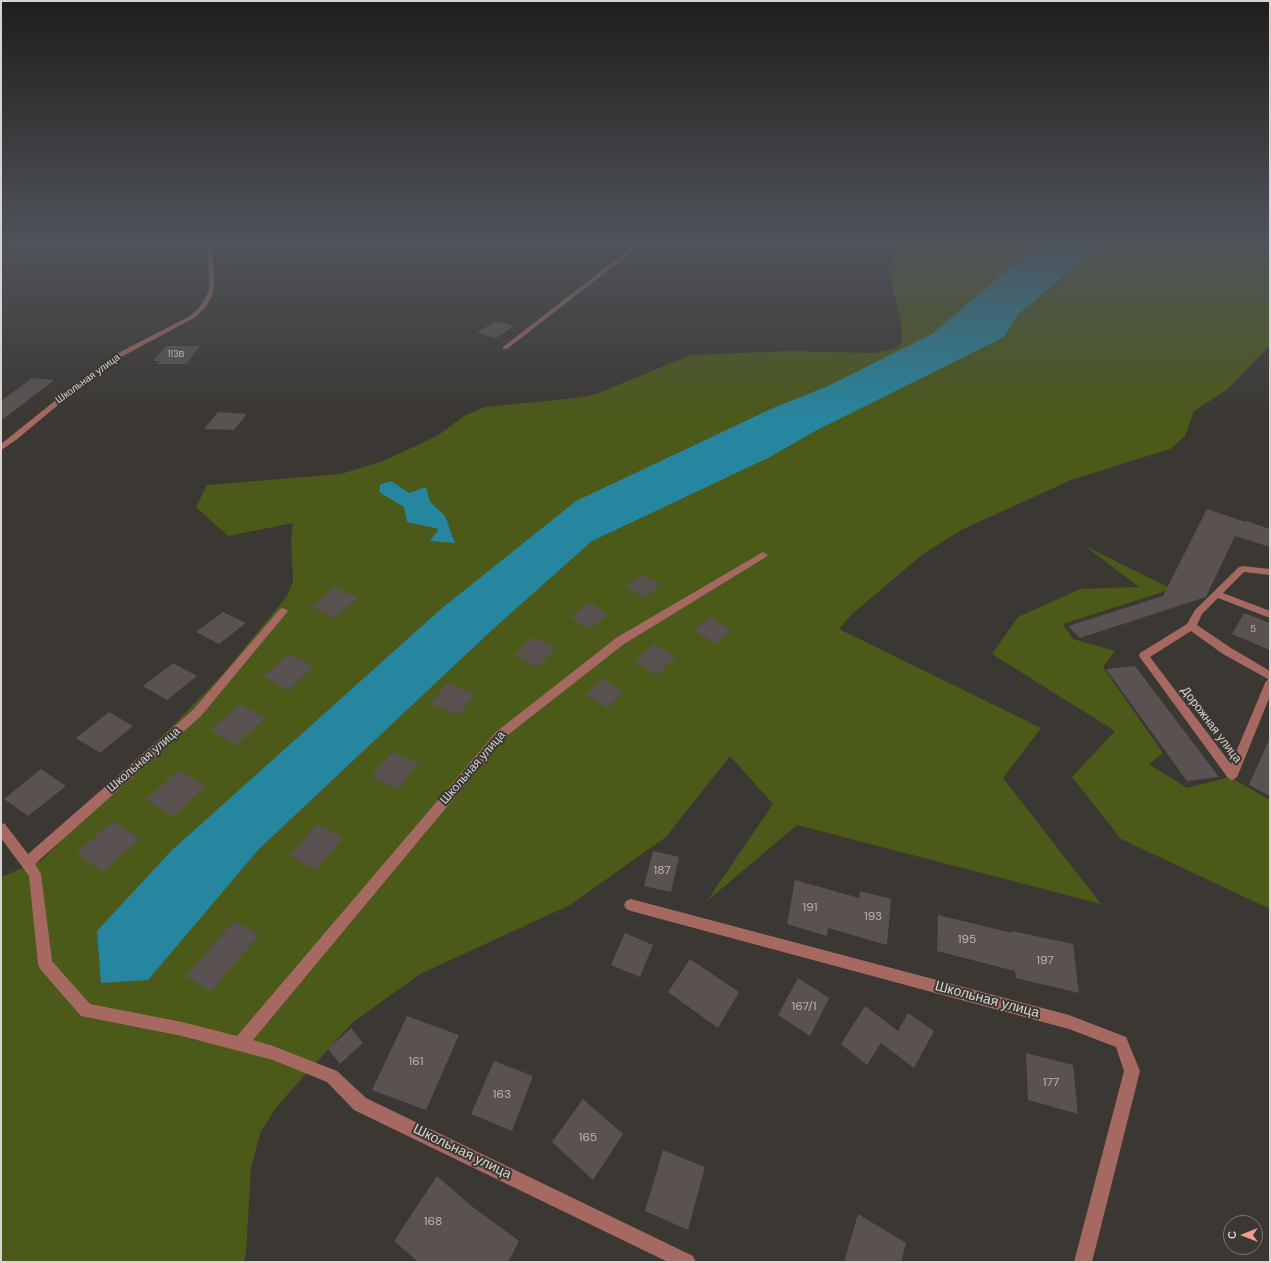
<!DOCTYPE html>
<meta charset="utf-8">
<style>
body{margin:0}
#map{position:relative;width:1271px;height:1263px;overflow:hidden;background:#3b3732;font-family:"DM Sans",sans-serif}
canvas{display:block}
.frame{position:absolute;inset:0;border:2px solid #d7d4d1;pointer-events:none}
.north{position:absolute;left:1223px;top:1215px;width:40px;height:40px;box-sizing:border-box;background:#3b3732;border:1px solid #797672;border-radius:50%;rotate:270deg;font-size:11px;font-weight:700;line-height:16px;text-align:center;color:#d7d4d1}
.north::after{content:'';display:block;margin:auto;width:14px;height:18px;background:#f49e8a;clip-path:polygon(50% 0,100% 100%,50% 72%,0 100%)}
</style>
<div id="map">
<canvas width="1271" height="1263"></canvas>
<div class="frame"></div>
<div class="north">С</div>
</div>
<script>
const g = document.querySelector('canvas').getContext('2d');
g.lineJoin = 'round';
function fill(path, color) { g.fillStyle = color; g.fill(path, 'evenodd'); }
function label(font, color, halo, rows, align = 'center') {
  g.font = font + ' "DM Sans",sans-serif'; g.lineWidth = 4; g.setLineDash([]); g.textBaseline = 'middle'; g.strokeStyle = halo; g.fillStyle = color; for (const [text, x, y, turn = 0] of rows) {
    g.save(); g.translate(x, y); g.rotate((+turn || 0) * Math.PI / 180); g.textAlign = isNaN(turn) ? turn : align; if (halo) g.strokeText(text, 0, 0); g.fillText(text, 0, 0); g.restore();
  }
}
fill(new Path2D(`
 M 898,244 L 1270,244 L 1270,345 L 1228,389 L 1194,411 L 1185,436 L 1170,449 L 1071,480 L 961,530 L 922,555 L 852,614 L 839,629 L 1041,728 L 1003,778 L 1101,904 L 797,825 L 707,901 L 773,804 L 730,756 L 666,837 L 570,905 L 420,974 L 352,1023 L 278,1105 L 261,1131 L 251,1167 L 246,1253 L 244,1261 L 247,1262 L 1,1262 L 1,877 L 42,860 L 223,674 L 287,596 L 293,581 L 291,541 L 293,523 L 228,536 L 196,507 L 207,485 L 341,474 L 383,461 L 437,436 L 464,416 L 485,407 L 576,398 L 596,394 L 691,355 L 791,351 L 873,353 L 892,350 L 902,343 L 901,322 L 888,270 Z
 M 1085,546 L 1172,589 L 1063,624 L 1073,639 L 1115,651 L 1103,667 L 1163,753 L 1149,764 L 1187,788 L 1230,777 L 1270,800 L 1270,909 L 1121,839 L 1072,777 L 1115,731 L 992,654 L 1018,617 L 1080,589 L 1139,587 Z`), '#4b5919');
fill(new Path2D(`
 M 1045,244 L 1102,244 L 1018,314 L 1004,337 L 817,430 L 770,457 L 592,541 L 492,630 L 259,849 L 148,980 L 101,983 L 97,931 L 171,851 L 441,609 L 576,501 L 773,408 L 828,386 L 932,334 L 1008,269 Z
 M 391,481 L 409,493 L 426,487 L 430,502 L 445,516 L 455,543 L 430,541 L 439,529 L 407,522 L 404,507 L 379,492 L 380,485 Z`), '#27869f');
fill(new Path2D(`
 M 495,321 L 514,326 L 496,338 L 477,333 Z
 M 166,346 L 200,346 L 186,364 L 157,364 L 160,361 L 153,361 Z
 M 32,378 L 54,380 L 1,421 L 1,401 Z
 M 218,412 L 247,414 L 234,430 L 204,429 Z
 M 1207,509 L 1245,522 L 1246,521 L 1270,529 L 1270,547 L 1235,536 L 1206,597 L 1080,638 L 1068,626 L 1163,596 Z
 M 642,574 L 661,584 L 645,598 L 626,586 Z
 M 334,587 L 358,598 L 335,618 L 311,607 Z
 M 589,602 L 609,614 L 590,629 L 571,618 Z
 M 223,612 L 246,623 L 219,644 L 196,632 Z
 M 1244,613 L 1270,623 L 1270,650 L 1232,634 Z
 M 710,617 L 732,631 L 716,644 L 694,630 Z
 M 532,637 L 556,648 L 538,667 L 514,656 Z
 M 654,644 L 676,657 L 657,675 L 635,661 Z
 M 289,654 L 314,666 L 288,690 L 263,676 Z
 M 173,663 L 197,676 L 167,700 L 143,686 Z
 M 1135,666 L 1219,777 L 1187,781 L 1106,669 Z
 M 603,678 L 624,692 L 607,708 L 586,695 Z
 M 447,683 L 475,694 L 459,715 L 430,704 Z
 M 240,704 L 266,718 L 236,745 L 210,730 Z
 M 109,712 L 133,726 L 100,753 L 76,738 Z
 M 1270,738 L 1270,796 L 1249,785 Z
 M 392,752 L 418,763 L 398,789 L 371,777 Z
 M 41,769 L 66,786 L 28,816 L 4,799 Z
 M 179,770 L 206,786 L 173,817 L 146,799 Z
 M 113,821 L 140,839 L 103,872 L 76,853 Z
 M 317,824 L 343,838 L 316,870 L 290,856 Z
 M 653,851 L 679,857 L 671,892 L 644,886 Z
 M 795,880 L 859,898 L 860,891 L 891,899 L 887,945 L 828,928 L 827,936 L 787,924 Z
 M 938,915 L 1012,933 L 1012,931 L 1073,944 L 1079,993 L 1016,978 L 1015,971 L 937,951 Z
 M 234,921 L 259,935 L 211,992 L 186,976 Z
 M 625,933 L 653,945 L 640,977 L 611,965 Z
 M 690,959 L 739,992 L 718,1028 L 668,992 Z
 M 798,978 L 829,998 L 810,1036 L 778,1015 Z
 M 865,1006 L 898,1031 L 908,1013 L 934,1031 L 914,1068 L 881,1043 L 867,1065 L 841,1044 Z
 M 407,1016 L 459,1035 L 426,1110 L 372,1090 Z
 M 351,1028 L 363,1043 L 340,1064 L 328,1049 Z
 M 1026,1053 L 1073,1065 L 1078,1114 L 1028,1100 Z
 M 494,1061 L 533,1076 L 512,1131 L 471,1114 Z
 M 583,1099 L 623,1134 L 593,1180 L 552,1142 Z
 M 663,1150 L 705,1167 L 688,1230 L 645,1211 Z
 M 437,1176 L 470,1205 L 519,1241 L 508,1262 L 418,1262 L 394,1241 Z
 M 858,1214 L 906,1243 L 901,1262 L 844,1262 Z`), '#595250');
fill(new Path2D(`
 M 216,244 L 222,244 L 212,251 C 215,280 220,298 194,318 L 123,356 L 100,370 L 16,440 L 1,450 L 1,444 L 96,368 L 118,353 L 190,316 C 216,295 209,279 206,250 Z
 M 636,244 L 642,244 L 507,349 L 503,349 L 503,347 Z
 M 763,552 L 768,555 L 766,557 L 624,644 L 504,738 L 253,1040 L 273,1046 L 337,1071 L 366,1098 L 693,1256 L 696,1262 L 668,1262 L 354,1110 L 327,1082 L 273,1060 L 182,1036 L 81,1016 L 40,969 L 38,964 L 29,876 L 1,838 L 1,823 L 5,824 L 28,854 L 193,710 L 280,609 L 283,608 L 288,611 L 201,716 L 35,864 L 41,874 L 52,961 L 90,1004 L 182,1022 L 237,1036 L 496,732 L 616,638 Z
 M 1242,566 L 1270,569 L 1270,575 L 1244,572 L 1223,593 L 1270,611 L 1270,618 L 1218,598 L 1202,614 L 1197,625 L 1231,648 L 1270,671 L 1270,696 L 1238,775 L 1236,778 L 1232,780 L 1228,778 L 1139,656 L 1140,653 L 1187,624 L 1195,610 L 1239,567 ZM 1191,631 L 1223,654 L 1268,679 L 1265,683 L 1231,764 L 1150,657 Z
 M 631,899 L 1069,1015 L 1126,1037 L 1140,1071 L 1092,1262 L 1074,1262 L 1124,1071 L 1116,1047 L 1069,1029 L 631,911 L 626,909 L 624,905 L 626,901 Z`), '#a56961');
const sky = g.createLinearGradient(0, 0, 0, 421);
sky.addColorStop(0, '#201e1c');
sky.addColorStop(0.58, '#4f535a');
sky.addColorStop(1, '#4f535a00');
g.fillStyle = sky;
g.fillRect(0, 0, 1271, 421);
label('9px', '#b8b4b1', null, [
 ["113В",176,355]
]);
label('10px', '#d7d4d1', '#3b3732', [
 ["Школьная улица",88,379,-36]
]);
label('10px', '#b8b4b1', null, [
 ["5",1253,629]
]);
label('12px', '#d7d4d1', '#3b3732', [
 ["Дорожная улица",1211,725,53],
 ["Школьная улица",144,760,-41],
 ["Школьная улица",473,768,-49]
]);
label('12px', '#b8b4b1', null, [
 ["187",662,871],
 ["191",810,908],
 ["193",873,917],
 ["195",967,940],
 ["197",1045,961],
 ["167/1",804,1007],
 ["161",416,1062],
 ["177",1051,1083],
 ["163",502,1095],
 ["165",588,1138],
 ["168",433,1222]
]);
label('14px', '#d7d4d1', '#3b3732', [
 ["Школьная улица",987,1000,15],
 ["Школьная улица",462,1152,26]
]);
</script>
